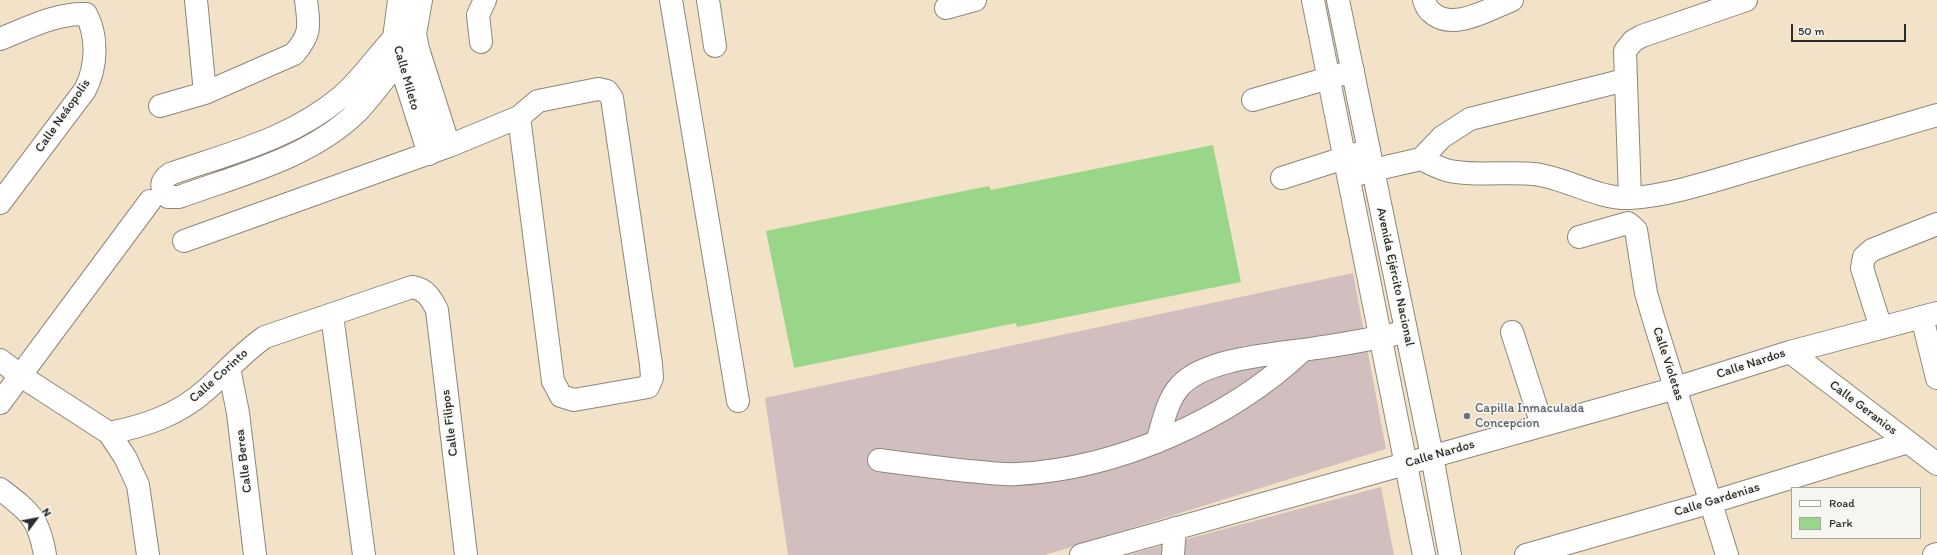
<!DOCTYPE html>
<meta charset="utf-8">
<style>
body{margin:0}
#map{position:relative;width:1937px;height:555px;overflow:hidden;background:#f2e2c8;font-family:Itim,sans-serif}
canvas{display:block}
.legend{position:absolute;left:1791px;top:487px;width:130px;height:52px;box-sizing:border-box;background:#f6f6f2;border:1px solid #a5a5a2;margin:0;padding:5px 7px;list-style:none;font-size:12px;color:#2b2b2b}
.legend li{display:flex;align-items:center;gap:8px;height:20px}
.legend b{width:20px;border:1px solid #a5a5a2}
.north{position:absolute;left:16px;top:499px;width:40px;height:40px;-webkit-text-stroke:3px #f6f6f2;paint-order:stroke;rotate:58deg;font-size:11px;font-weight:700;line-height:16px;text-align:center;color:#2b2b2b}
.north::after{content:'';display:block;margin:auto;width:14px;height:18px;background:#2b2b2b;clip-path:polygon(50% 0,100% 100%,50% 72%,0 100%)}
.scale{position:absolute;left:1791px;top:24px;width:115px;height:18px;box-sizing:border-box;border:2px solid #2b2b2b;border-top:0;padding-left:5px;font-size:12px;line-height:14px;white-space:nowrap;color:#2b2b2b;-webkit-text-stroke:3px #f6f6f2;paint-order:stroke}
</style>
<div id="map">
<canvas width="1937" height="555"></canvas>
<ul class="legend">
<li><b style="height:5px;background:#fff"></b>Road</li>
<li><b style="height:11px;background:#9ad68a"></b>Park</li>
</ul>
<div class="north">N</div>
<div class="scale">50 m</div>
</div>
<script>
const g = document.querySelector('canvas').getContext('2d');
g.lineJoin = 'round';
function fill(path, color) { g.fillStyle = color; g.fill(path, 'evenodd'); }
function strokePath(path, color, width, dash) { g.strokeStyle = color; g.lineWidth = width; g.lineCap = dash ? 'butt' : 'round'; g.setLineDash(dash || []); g.stroke(path); }
function label(font, color, halo, rows, align = 'center') {
  g.font = font + ' Itim,sans-serif'; g.lineWidth = 3; g.setLineDash([]); g.textBaseline = 'middle'; g.strokeStyle = halo; g.fillStyle = color; for (const [text, x, y, turn = 0] of rows) {
    g.save(); g.translate(x, y); g.rotate((+turn || 0) * Math.PI / 180); g.textAlign = isNaN(turn) ? turn : align; if (halo) g.strokeText(text, 0, 0); g.fillText(text, 0, 0); g.restore();
  }
}
fill(new Path2D(`
 M 1353,273 L 1386,449 L 1045,555 L 788,555 L 765,398 Z
 M 1381,487 L 1394,555 L 1127,555 Z`), '#d1bfbf');
fill(new Path2D(`
 M 1213,145 L 1241,282 L 1017,327 L 1016,323 L 794,368 L 766,231 L 989,186 L 991,190 Z`), '#9ad68a');
const minor = new Path2D(`
 M 196,0 L 205,93
 M 399,0 L 394,38 L 399,60 L 429,154
 M 421,0 L 415,34 L 418,49 L 449,146
 M 671,0 L 738,401
 M 708,0 L 715,46
 M 1424,0 C 1425,3 1427,9 1430,11 C 1451,33 1489,9 1512,0
 M 946,8 L 975,0
 M 394,38 C 376,57 361,80 341,97 C 291,139 230,153 170,174 C 160,181 160,188 168,197 L 179,197 C 239,175 310,158 357,112 C 372,96 386,77 399,60
 M 0,39 C 28,28 56,13 86,14 C 98,36 97,67 85,90 L 0,203
 M 481,42 L 478,15 L 485,0
 M 1253,100 L 1353,71
 M 160,106 L 205,93 L 294,54 C 312,33 309,26 306,0
 M 1421,159 C 1429,163 1437,167 1446,170 C 1471,177 1507,171 1534,174 C 1567,178 1597,199 1630,198 C 1669,196 1716,180 1754,169 C 1815,151 1876,133 1937,115
 M 1349,177 L 1373,170 L 1421,159 L 1442,137 L 1470,119 L 1625,80
 M 1282,178 L 1369,150
 M 1630,198 L 1625,51 L 1633,41 L 1642,36 L 1746,0
 M 1579,237 L 1628,223 L 1636,230 L 1646,293 L 1653,317 L 1727,555
 M 184,241 L 449,146 L 519,117 L 538,101 L 598,89 L 607,91 L 612,98 L 651,364 L 652,378 L 648,387 L 574,400 L 561,396 L 553,381 L 519,117
 M 332,315 L 364,555
 M 1922,317 L 1937,378
 M 1881,328 L 1862,268 L 1864,257 L 1872,250 L 1937,224
 M 1512,332 L 1542,425
 M 1790,352 L 1937,464
 M 0,360 L 21,376 L 109,433 L 125,457 L 138,485 L 148,555
 M 229,368 L 238,413 L 255,555
 M 0,403 L 150,201
 M 109,433 C 145,426 178,415 206,390 C 226,372 243,352 265,337 L 412,287 C 426,289 431,298 437,310 L 466,555
 M 1157,442 C 1163,423 1167,400 1180,386 C 1206,357 1280,354 1316,348 C 1347,344 1376,338 1406,332
 M 879,460 C 909,464 939,468 969,471 C 985,472 1001,475 1017,474 C 1118,469 1230,419 1303,350
 M 0,489 C 29,511 39,518 45,555
 M 1081,555 L 1676,388 L 1790,352 L 1937,313
 M 1173,555 L 1175,528
 M 1526,555 L 1712,502 L 1908,442
 M 1934,555 L 1937,554`);
const major = new Path2D(`
 M 1313,0 L 1424,555
 M 1338,0 L 1432,456 L 1450,555`);
strokePath(minor, '#8e867a', 24);
strokePath(major, '#8e867a', 24);
strokePath(minor, '#fff', 22);
strokePath(major, '#fff', 22);
for (const [x, y, r, color] of [
 [1467,416,4,"#6b7280"]
]) { const dot = new Path2D(); dot.arc(x, y, r, 0, 2 * Math.PI); g.fillStyle = color; g.fill(dot); strokePath(dot, '#f6f6f2', 1.5); }
label('13px', '#2b2b2b', '#f6f6f2', [
 ["Calle Mileto",406,78,74],
 ["Calle Neáopolis",63,116,-55],
 ["Avenida Ejército Nacional",1395,277,78],
 ["Calle Violetas",1668,364,72],
 ["Calle Nardos",1751,364,-18],
 ["Calle Corinto",219,376,-42],
 ["Calle Geranios",1863,408,37],
 ["Calle Filipos",450,423,-97],
 ["Calle Nardos",1440,454,-16],
 ["Calle Berea",244,461,-97],
 ["Calle Gardenias",1717,500,-17]
]);
label('13px', '#5b616d', '#f6f6f2', [
 ["Capilla Inmaculada",1475,409],
 ["Concepcion",1475,424]
], 'left');
</script>
